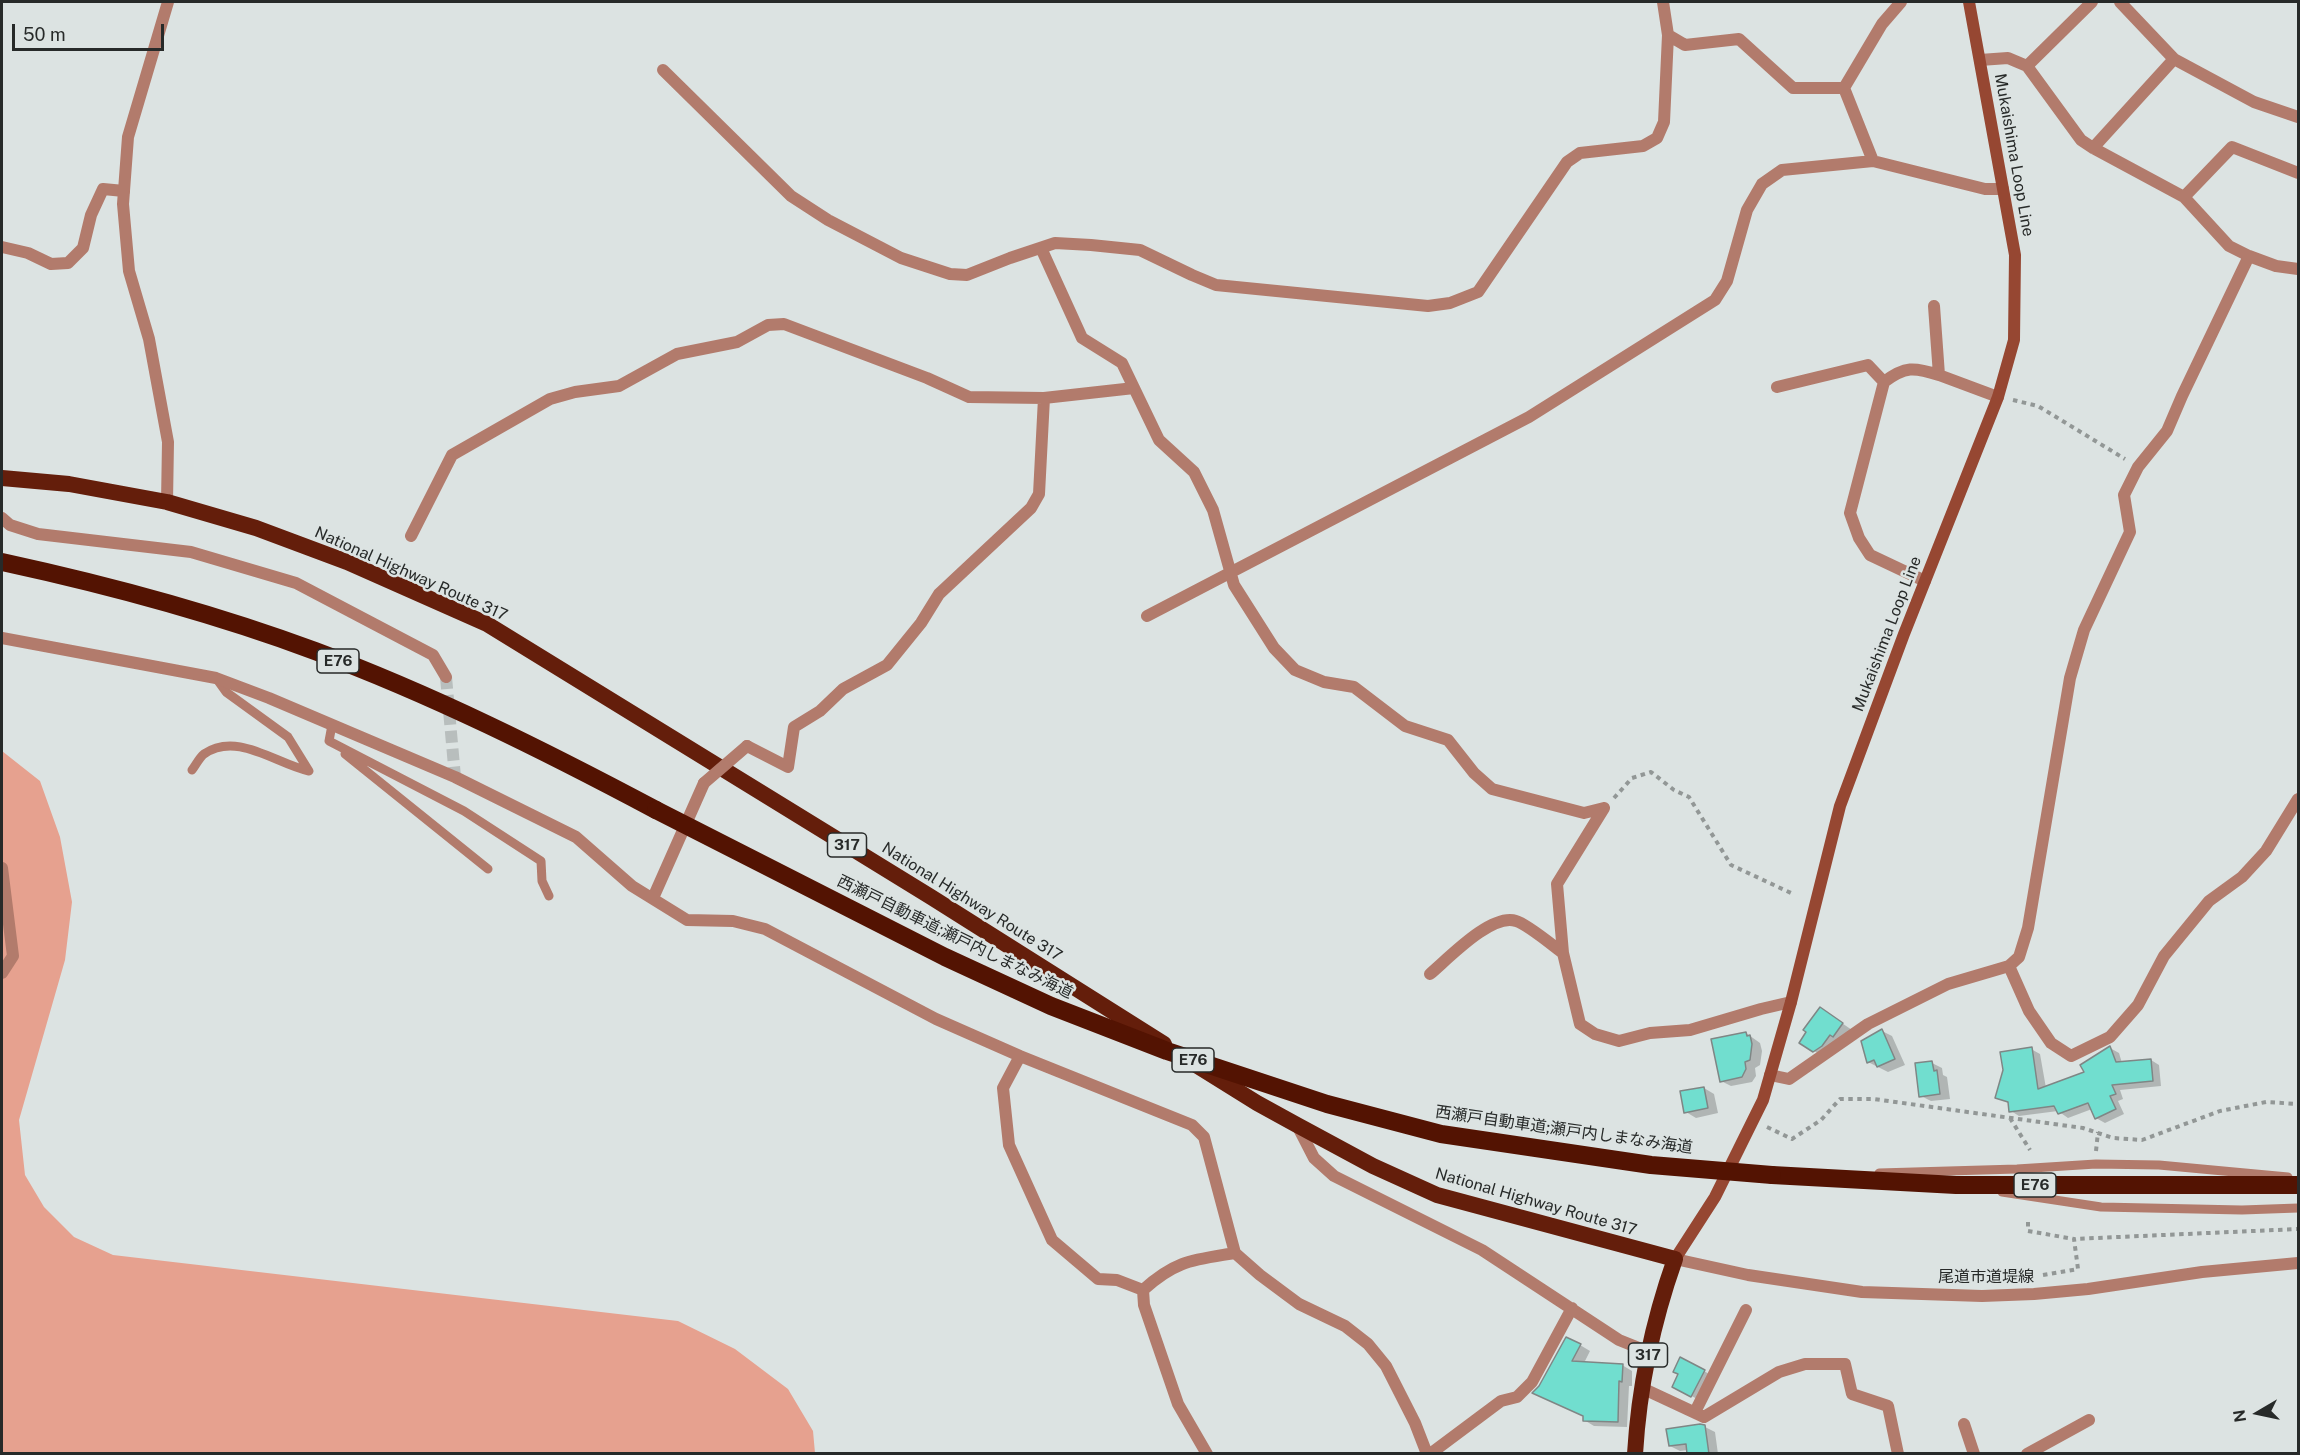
<!DOCTYPE html>
<meta charset="utf-8">
<style>
body{margin:0}
#map{position:relative;width:2300px;height:1455px;overflow:hidden;background:#dce3e2;font-family:"Public Sans",sans-serif}
canvas{display:block}
.frame{position:absolute;inset:0;border:3px solid #272a29;pointer-events:none}
.north{position:absolute;left:2228px;top:1383px;width:60px;height:60px;-webkit-text-stroke:4px #dce3e2;paint-order:stroke;rotate:261deg;font-size:16px;font-weight:700;line-height:24px;text-align:center;color:#272a29}
.north::after{content:'';display:block;margin:auto;width:21px;height:27px;background:#272a29;clip-path:polygon(50% 0,100% 100%,50% 72%,0 100%)}
.scale{position:absolute;left:12px;top:24px;width:152px;height:27px;box-sizing:border-box;border:3px solid #272a29;border-top:0;padding-left:8px;font-size:18px;line-height:21px;white-space:nowrap;color:#272a29;-webkit-text-stroke:4px #dce3e2;paint-order:stroke}
</style>
<div id="map">
<canvas width="2300" height="1455"></canvas>
<div class="frame"></div>
<div class="north">N</div>
<div class="scale">50 m</div>
</div>
<script>
const g = document.querySelector('canvas').getContext('2d');
g.lineJoin = 'round';
function fill(path, color) { g.fillStyle = color; g.fill(path, 'evenodd'); }
function strokePath(path, color, width, dash) { g.strokeStyle = color; g.lineWidth = width; g.lineCap = dash ? 'butt' : 'round'; g.setLineDash(dash || []); g.stroke(path); }
function label(font, color, halo, rows, align = 'center') {
  g.font = font + ' "Public Sans","Noto Sans JP",sans-serif'; g.lineWidth = 5; g.setLineDash([]); g.textBaseline = 'middle'; g.strokeStyle = halo; g.fillStyle = color; for (const [text, x, y, turn = 0] of rows) {
    g.save(); g.translate(x, y); g.rotate((+turn || 0) * Math.PI / 180); g.textAlign = isNaN(turn) ? turn : align; if (halo) g.strokeText(text, 0, 0); g.fillText(text, 0, 0); g.restore();
  }
}
fill(new Path2D(`
 M 2,751 L 40,781 L 60,837 L 72,902 L 65,960 L 19,1120 L 25,1175 L 44,1207 L 74,1237 L 113,1255 L 678,1321 L 735,1349 L 788,1389 L 813,1431 L 815,1453 L 2,1453 Z`), '#e6a18f');
fill(new Path2D(`
 M 1830,1015 L 1852,1030 L 1824,1057 L 1814,1051 Z
 M 1882,1031 L 1892,1036 L 1905,1065 L 1888,1072 L 1868,1062 Z
 M 1746,1033 L 1760,1043 L 1762,1051 L 1760,1065 L 1755,1068 L 1756,1076 L 1752,1082 L 1731,1086 L 1721,1081 Z
 M 2110,1048 L 2119,1053 L 2122,1063 L 2151,1060 L 2159,1065 L 2161,1086 L 2120,1090 L 2123,1099 L 2118,1101 L 2124,1114 L 2105,1123 L 2096,1118 L 2092,1109 L 2068,1118 L 2058,1111 L 2019,1116 L 2011,1111 L 2010,1104 L 1997,1097 L 2031,1049 L 2040,1054 L 2046,1088 L 2086,1073 Z
 M 1932,1063 L 1942,1068 L 1943,1075 L 1947,1077 L 1950,1099 L 1931,1101 L 1921,1096 Z
 M 1704,1088 L 1714,1094 L 1718,1113 L 1696,1118 L 1686,1112 Z
 M 1580,1345 L 1590,1351 L 1584,1363 L 1622,1365 L 1632,1371 L 1632,1386 L 1629,1386 L 1627,1427 L 1594,1426 L 1584,1420 L 1584,1416 L 1544,1398 Z
 M 1704,1371 L 1714,1377 L 1701,1401 L 1684,1392 Z
 M 1705,1427 L 1715,1432 L 1718,1454 L 1689,1454 L 1688,1450 L 1680,1451 L 1670,1446 Z`), '#0003');
const building = new Path2D(`
 M 1820,1007 L 1843,1023 L 1833,1037 L 1830,1035 L 1822,1046 L 1813,1052 L 1799,1043 L 1806,1032 L 1803,1030 Z
 M 1882,1029 L 1895,1059 L 1877,1067 L 1874,1060 L 1867,1063 L 1861,1041 Z
 M 1746,1032 L 1747,1036 L 1750,1035 L 1752,1044 L 1750,1060 L 1745,1062 L 1746,1069 L 1742,1077 L 1720,1082 L 1711,1039 Z
 M 2110,1046 L 2116,1062 L 2151,1059 L 2153,1081 L 2112,1085 L 2116,1094 L 2110,1096 L 2116,1109 L 2095,1119 L 2088,1103 L 2058,1114 L 2054,1106 L 2009,1112 L 2008,1102 L 1995,1098 L 2003,1070 L 2000,1052 L 2032,1047 L 2038,1089 L 2084,1072 L 2080,1065 Z
 M 1932,1061 L 1934,1071 L 1937,1070 L 1940,1094 L 1919,1097 L 1915,1063 Z
 M 1704,1087 L 1708,1108 L 1684,1113 L 1680,1091 Z
 M 1566,1337 L 1581,1344 L 1572,1361 L 1623,1364 L 1622,1382 L 1619,1381 L 1618,1422 L 1583,1421 L 1583,1416 L 1532,1393 L 1539,1386 Z
 M 1680,1357 L 1705,1370 L 1691,1397 L 1672,1387 L 1678,1374 L 1673,1372 Z
 M 1700,1424 L 1705,1425 L 1709,1454 L 1687,1454 L 1686,1444 L 1669,1446 L 1666,1429 Z`);
fill(building, '#71decf');
strokePath(building, '#7f8685', 1.5);
strokePath(new Path2D(`
 M 446,677 L 455,777`), '#b8bebd', 12, [12, 6]);
strokePath(new Path2D(`
 M 2013,400 L 2038,406 L 2125,459
 M 1614,798 L 1632,778 L 1651,772 L 1674,790 L 1689,797 L 1731,865 L 1791,893
 M 2010,1118 L 2030,1150
 M 1767,1127 L 1792,1139 L 1821,1120 L 1840,1099 L 1874,1099 L 2083,1128 L 2113,1138 L 2142,1140 L 2220,1111 L 2266,1102 L 2298,1104
 M 2096,1151 L 2098,1132
 M 2028,1222 L 2028,1231 L 2074,1239
 M 2043,1275 L 2078,1269 L 2074,1239 L 2298,1229`), '#929796', 4, [4.5, 4.5]);
strokePath(new Path2D(`
 M 332,725 L 329,741 L 464,811 L 541,861 L 542,881 L 549,896
 M 345,754 L 488,869
 M 192,770 C 196,765 199,758 204,754 C 237,731 276,764 309,771 L 288,737 L 226,692 L 216,678
 M 1879,1173 L 2017,1169 L 2096,1164 L 2159,1165 L 2288,1177
 M 2002,1192 L 2101,1207 L 2242,1210 L 2298,1208`), '#b27b6c', 9);
strokePath(new Path2D(`
 M 1663,2 L 1668,35 L 1685,45 L 1739,39 L 1793,88 L 1844,88
 M 1901,2 L 1882,24 L 1844,88 L 1873,161 L 1985,189 L 2003,189
 M 2120,2 L 2174,59 L 2254,102 L 2298,117
 M 1980,60 L 2008,58 L 2027,66 L 2081,140 L 2093,148 L 2184,197 L 2229,246 L 2249,256 L 2276,266 L 2298,269
 M 2027,66 L 2092,2
 M 663,70 L 791,196 L 828,220 L 901,258 L 950,274 L 967,275 L 1010,258 L 1055,243 L 1091,245 L 1140,250 L 1192,275 L 1216,285 L 1428,306 L 1450,303 L 1478,292 L 1567,162 L 1580,153 L 1643,146 L 1657,138 L 1664,122 L 1668,35
 M 2093,148 L 2174,59
 M 2184,197 L 2232,147 L 2298,173
 M 2,247 L 28,253 L 51,264 L 68,263 L 83,248 L 91,215 L 103,189 L 124,191
 M 1041,248 L 1082,338 L 1122,363 L 1159,440 L 1194,472 L 1213,510 L 1234,585 L 1274,648 L 1295,670 L 1324,682 L 1354,687 L 1405,726 L 1448,740 L 1474,773 L 1492,789 L 1584,813 L 1604,808
 M 1934,306 L 1939,375 L 1998,397
 M 1884,382 L 1850,513 L 1859,538 L 1870,555 L 1925,581
 M 1777,387 L 1868,365 L 1884,382 C 1905,366 1914,367 1939,375
 M 2,518 L 10,525 L 38,534 L 191,552 L 296,583 L 433,655 L 446,677
 M 411,536 L 452,455 L 550,399 L 575,392 L 619,386 L 677,354 L 737,342 L 768,325 L 784,324 L 927,378 L 969,397 L 1044,398 L 1134,388
 M 1147,616 L 1529,417 L 1715,300 L 1727,281 L 1747,210 L 1762,184 L 1782,170 L 1873,161
 M 2,638 L 216,678 L 269,698 L 455,777 L 576,837 L 632,886 L 687,920 L 733,921 L 765,929 L 936,1019 L 1020,1056 L 1192,1125 L 1204,1137 L 1235,1253 L 1260,1275 L 1299,1304 L 1345,1326 L 1368,1344 L 1386,1366 L 1415,1423 L 1427,1454
 M 747,746 L 788,767 L 794,727 L 820,711 L 843,689 L 887,665 L 921,623 L 939,594 L 1031,508 L 1039,494 L 1044,398
 M 2,868 L 13,956 L 2,973
 M 653,898 L 704,783
 M 1563,953 L 1557,884 L 1604,808
 M 2009,966 L 2029,1011 L 2051,1043 L 2071,1056 L 2110,1037 L 2138,1005 L 2164,956 L 2209,901 L 2242,877 L 2266,851 L 2298,799
 M 1430,974 C 1448,959 1491,913 1516,921 C 1527,924 1552,945 1563,953 L 1580,1024 L 1595,1034 L 1619,1041 L 1650,1033 L 1690,1030 L 1761,1009 L 1791,1002
 M 1020,1056 L 1003,1088 L 1009,1145 L 1052,1240 L 1098,1279 L 1117,1280 L 1143,1290
 M 1770,1075 L 1789,1079 L 1868,1024 L 1948,984 L 2009,966 L 2019,957 L 2028,928 L 2070,678 L 2084,630 L 2130,532 L 2124,495 L 2138,467 L 2167,431 L 2182,396 L 2249,256
 M 1297,1125 L 1314,1158 L 1334,1176 L 1482,1250 L 1619,1340 L 1649,1352
 M 1644,1389 L 1704,1417 L 1779,1372 L 1805,1364 L 1845,1364 L 1852,1394 L 1888,1406 L 1898,1454
 M 1695,1412 L 1746,1310
 M 1964,1424 L 1974,1454
 M 1207,1454 L 1178,1404 L 1144,1305 L 1143,1290 C 1176,1260 1193,1260 1235,1253
 M 1430,1454 L 1501,1401 L 1517,1397 L 1532,1382 L 1572,1308
 M 2027,1454 L 2089,1420`), '#b27b6c', 12);
strokePath(new Path2D(`
 M 167,502 L 168,442 L 149,339 L 129,271 L 123,204 L 128,137 L 168,2
 M 1675,1259 L 1748,1275 L 1862,1292 L 1982,1296 L 2034,1294 L 2088,1289 L 2202,1272 L 2298,1263`), '#b27b6c', 12);
strokePath(new Path2D(`
 M 1675,1259 L 1715,1197 L 1763,1100 L 1791,1002 L 1840,806 L 1904,634 L 1998,397 L 2014,340 L 2015,255 L 1969,2`), '#964732', 12);
strokePath(new Path2D(`
 M 2,478 L 69,484 L 167,502 L 256,528 L 347,562 L 487,624 L 931,897 L 1164,1044
 M 1196,1065 L 1257,1103 L 1297,1125 L 1373,1166 L 1437,1195 L 1675,1259 C 1653,1321 1639,1387 1635,1454`), '#641e0b', 16);
strokePath(new Path2D(`
 M 2,562 C 108,585 213,613 315,651 C 433,695 545,751 656,810
 M 1772,1175 L 1956,1185 L 2298,1185`), '#531302', 18);
strokePath(new Path2D(`
 M 704,783 L 747,746`), '#b27b6c', 12);
strokePath(new Path2D(`
 M 656,810 L 945,957 L 1051,1006 L 1167,1051 L 1327,1104 L 1441,1134 L 1651,1165 L 1772,1175`), '#531302', 18);
for (const [x, y, w] of [
 [338,661,42],
 [847,845,39],
 [1193,1060,42],
 [2035,1185,42],
 [1648,1355,39]
]) { const box = new Path2D(); box.roundRect(x - w / 2, y - 12, w, 24, 4.5); g.fillStyle = '#dce3e2'; g.fill(box); strokePath(box, '#272a29', 1.5); }
label('bold 15px', '#272a29', null, [
 ["E76",338,661],
 ["317",847,845],
 ["E76",1193,1060],
 ["E76",2035,1185],
 ["317",1648,1355]
]);
label('16px', '#272a29', '#dce3e2', [
 ["Mukaishima Loop Line",2014,155,80],
 ["National Highway Route 317",411,574,24],
 ["Mukaishima Loop Line",1887,634,-69],
 ["National Highway Route 317",972,902,32],
 ["西瀬戸自動車道;瀬戸内しまなみ海道",955,937,26],
 ["西瀬戸自動車道;瀬戸内しまなみ海道",1564,1130,8],
 ["National Highway Route 317",1536,1202,16],
 ["尾道市道堤線",1986,1277]
]);
</script>
